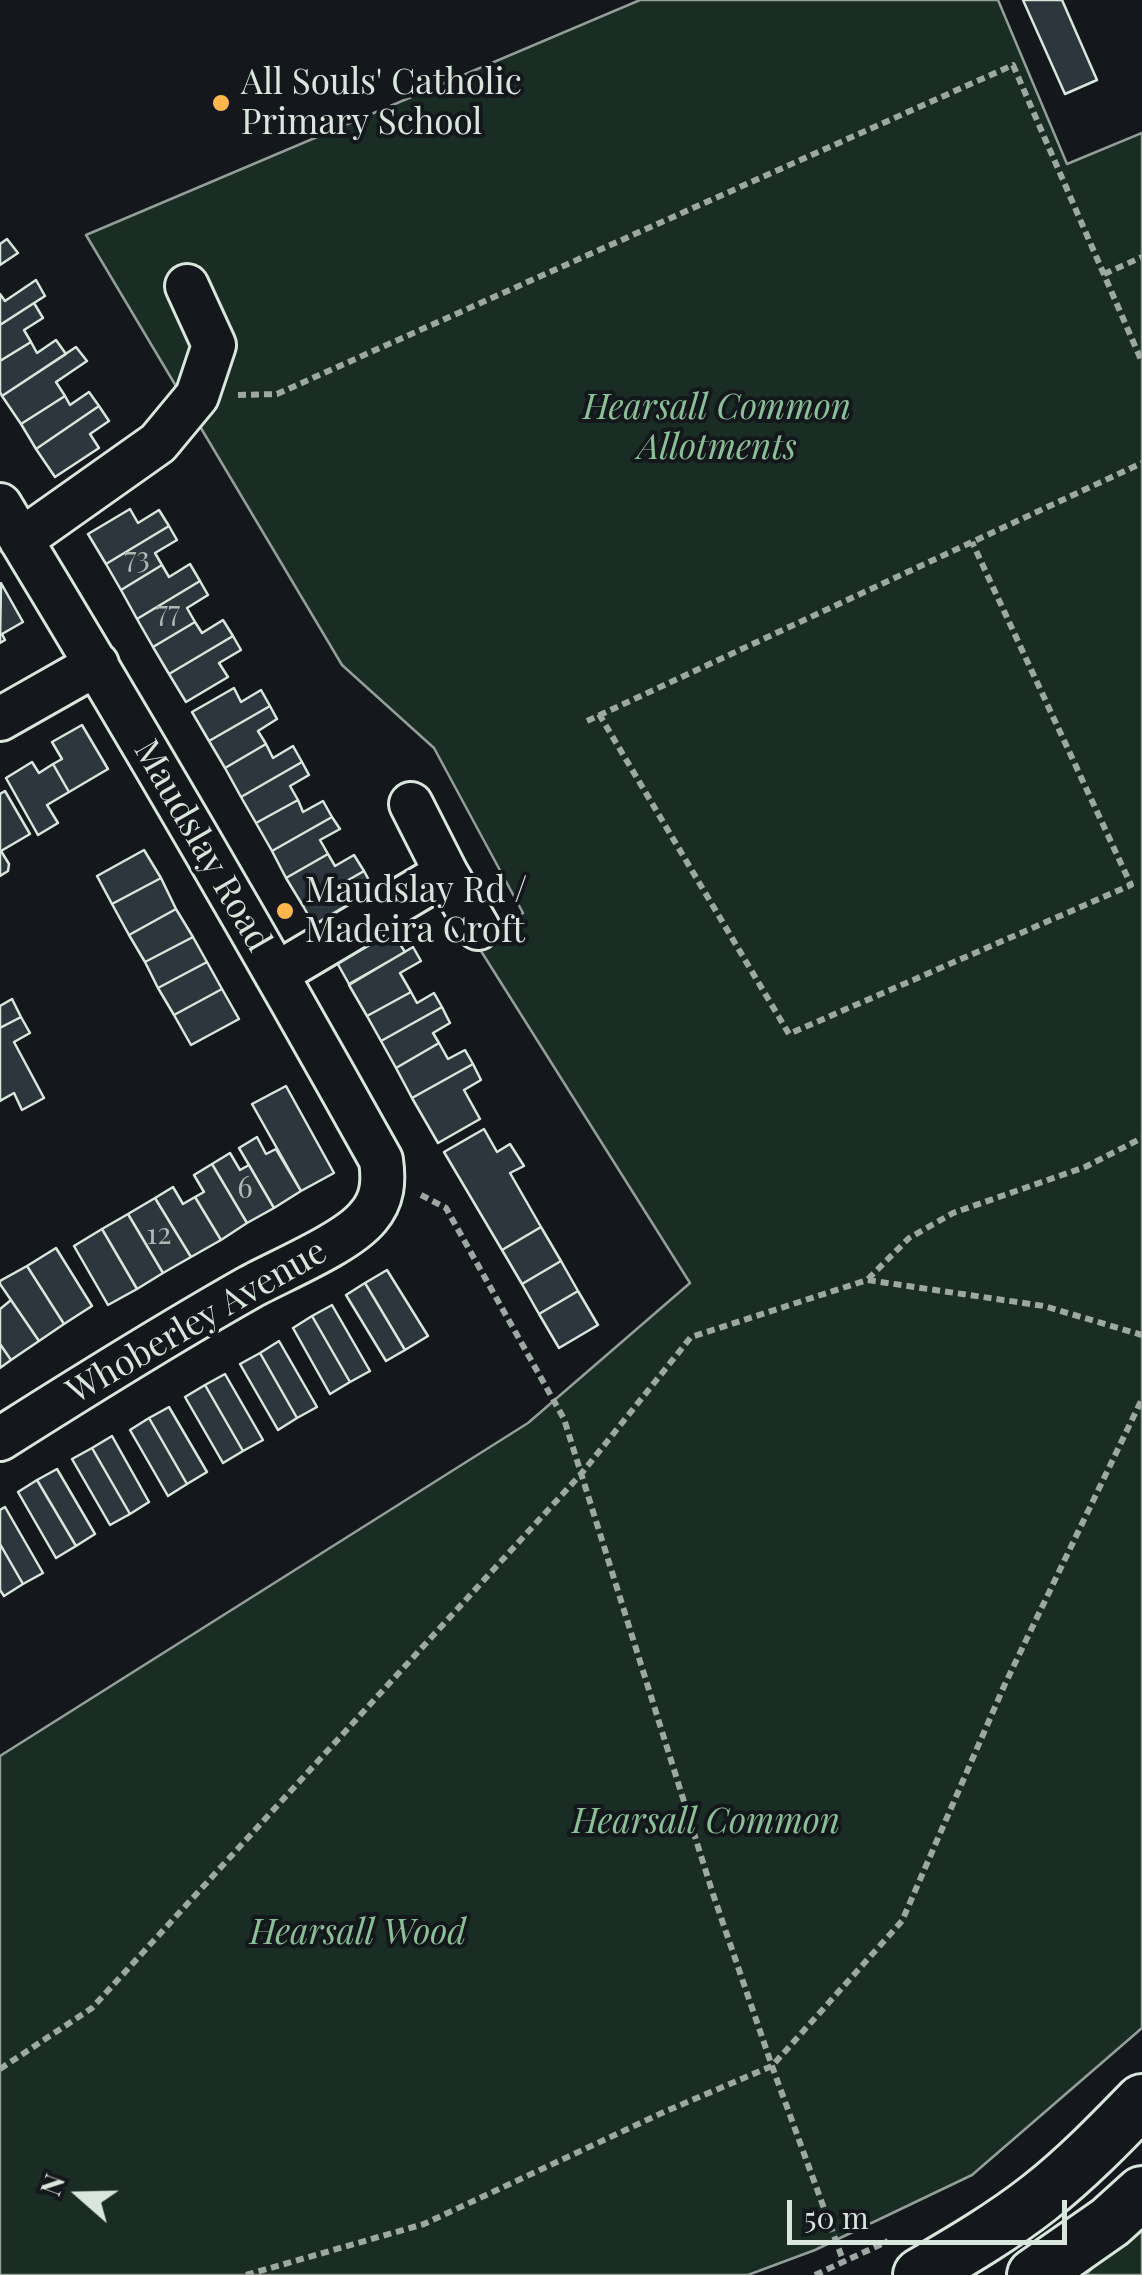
<!DOCTYPE html>
<style>
body{margin:0}
#map{position:relative;width:1142px;height:2275px;overflow:hidden;background:#14181c;font-family:"Playfair Display",serif}
canvas{display:block}
.north{position:absolute;left:30px;top:2145px;width:100px;height:100px;-webkit-text-stroke:8px #14181c;paint-order:stroke;rotate:290deg;font-size:28px;font-weight:700;line-height:40px;text-align:center;color:#d8e6dc}
.north::after{content:'';display:block;margin:auto;width:35px;height:45px;background:#d8e6dc;clip-path:polygon(50% 0,100% 100%,50% 72%,0 100%)}
.scale{position:absolute;left:787px;top:2200px;width:280px;height:45px;box-sizing:border-box;border:5px solid #d8e6dc;border-top:0;padding-left:12px;font-size:30px;line-height:35px;white-space:nowrap;color:#d8e6dc;-webkit-text-stroke:8px #14181c;paint-order:stroke}
</style>
<div id="map">
<canvas width="1142" height="2275"></canvas>
<div class="north">N</div>
<div class="scale">50 m</div>
</div>
<script>
const g = document.querySelector('canvas').getContext('2d');
g.lineJoin = 'round';
function fill(path, color) { g.fillStyle = color; g.fill(path, 'evenodd'); }
function strokePath(path, color, width, dash) { g.strokeStyle = color; g.lineWidth = width; g.lineCap = dash ? 'butt' : 'round'; g.setLineDash(dash || []); g.stroke(path); }
function label(font, color, halo, rows, align = 'center') {
  g.font = font + ' "Playfair Display",serif'; g.lineWidth = 8; g.setLineDash([]); g.textBaseline = 'middle'; g.strokeStyle = halo; g.fillStyle = color; for (const [text, x, y, turn = 0] of rows) {
    g.save(); g.translate(x, y); g.rotate((+turn || 0) * Math.PI / 180); g.textAlign = isNaN(turn) ? turn : align; if (halo) g.strokeText(text, 0, 0); g.fillText(text, 0, 0); g.restore();
  }
}
const green = new Path2D(`
 M 640,0 L 998,0 L 1067,164 L 1142,133 L 1142,2028 L 972,2175 L 815,2250 L 748,2275 L 0,2275 L 0,1756 L 528,1423 L 690,1283 L 481,951 L 523,913 L 434,748 L 342,665 L 86,235 Z
 M 1142,2223 L 1142,2275 L 1085,2275 Z`);
fill(green, '#1a2d24');
strokePath(green, '#939e99', 2.5);
const building = new Path2D(`
 M 1023,0 L 1062,0 L 1097,80 L 1065,94 Z
 M 7,239 L 18,253 L 0,265 L 0,244 Z
 M 36,280 L 45,296 L 0,325 L 0,294 L 5,301 Z
 M 34,303 L 43,318 L 24,330 L 31,342 L 0,361 L 0,325 Z
 M 56,340 L 66,354 L 2,396 L 0,392 L 0,361 L 31,342 L 37,353 Z
 M 76,347 L 87,361 L 56,382 L 65,396 L 21,424 L 2,396 Z
 M 89,392 L 99,406 L 36,449 L 21,424 L 65,396 L 70,405 Z
 M 99,406 L 109,421 L 90,434 L 99,448 L 55,477 L 36,449 Z
 M 130,509 L 138,523 L 159,510 L 169,526 L 106,564 L 88,534 Z
 M 169,526 L 177,540 L 155,553 L 162,565 L 121,590 L 106,564 Z
 M 190,564 L 200,581 L 137,619 L 121,590 L 162,565 L 169,577 Z
 M 200,581 L 208,595 L 187,608 L 195,622 L 153,647 L 137,619 Z
 M 1,583 L 23,622 L 2,634 L 5,640 L 0,643 Z
 M 223,620 L 233,636 L 169,674 L 153,647 L 195,622 L 202,633 Z
 M 233,636 L 241,650 L 219,663 L 228,677 L 186,702 L 169,674 Z
 M 234,688 L 241,702 L 261,690 L 270,706 L 209,741 L 192,712 Z
 M 270,706 L 277,719 L 258,731 L 266,744 L 225,768 L 209,741 Z
 M 82,725 L 108,769 L 69,792 L 53,764 L 62,759 L 52,742 Z
 M 266,744 L 273,758 L 293,746 L 302,762 L 241,797 L 225,768 Z
 M 32,762 L 39,773 L 53,764 L 69,792 L 47,805 L 58,823 L 38,835 L 6,778 Z
 M 302,762 L 309,775 L 290,786 L 298,800 L 256,823 L 241,797 Z
 M 5,791 L 30,834 L 1,851 L 9,864 L 8,871 L 0,876 L 0,794 Z
 M 298,800 L 303,812 L 323,801 L 332,817 L 272,851 L 256,823 Z
 M 332,817 L 340,829 L 320,840 L 328,854 L 286,878 L 272,851 Z
 M 144,850 L 161,878 L 112,904 L 97,876 Z
 M 328,854 L 335,866 L 354,855 L 364,871 L 303,906 L 286,878 Z
 M 364,871 L 371,884 L 352,895 L 359,908 L 318,932 L 303,906 Z
 M 161,878 L 176,909 L 129,935 L 112,904 Z
 M 176,909 L 193,937 L 145,962 L 129,935 Z
 M 386,922 L 405,952 L 349,984 L 331,952 Z
 M 193,937 L 207,962 L 158,988 L 145,962 Z
 M 413,947 L 421,961 L 400,973 L 411,992 L 367,1016 L 349,985 Z
 M 207,962 L 222,989 L 174,1015 L 158,988 Z
 M 222,989 L 239,1019 L 191,1045 L 174,1015 Z
 M 411,992 L 417,1003 L 434,993 L 442,1007 L 381,1041 L 367,1016 Z
 M 12,999 L 21,1017 L 0,1028 L 0,1006 Z
 M 442,1007 L 450,1023 L 433,1033 L 439,1043 L 396,1068 L 381,1041 Z
 M 21,1017 L 30,1033 L 14,1042 L 44,1098 L 22,1110 L 14,1093 L 0,1101 L 0,1028 Z
 M 439,1043 L 448,1059 L 465,1050 L 473,1064 L 412,1098 L 396,1068 Z
 M 473,1064 L 481,1080 L 464,1090 L 480,1119 L 438,1143 L 412,1098 Z
 M 286,1086 L 334,1173 L 301,1191 L 252,1104 Z
 M 484,1129 L 497,1152 L 510,1144 L 524,1166 L 510,1173 L 541,1227 L 502,1250 L 444,1152 Z
 M 257,1137 L 266,1154 L 276,1149 L 301,1191 L 274,1208 L 239,1148 Z
 M 230,1153 L 240,1170 L 249,1165 L 274,1208 L 247,1223 L 212,1164 Z
 M 212,1164 L 247,1223 L 221,1240 L 195,1197 L 204,1192 L 194,1175 Z
 M 173,1187 L 183,1204 L 195,1197 L 221,1240 L 191,1257 L 155,1198 Z
 M 155,1198 L 191,1257 L 163,1273 L 128,1214 Z
 M 128,1214 L 163,1273 L 137,1289 L 102,1229 Z
 M 541,1227 L 561,1261 L 522,1284 L 502,1250 Z
 M 102,1229 L 137,1289 L 108,1305 L 74,1246 Z
 M 56,1248 L 92,1306 L 64,1324 L 27,1266 Z
 M 561,1261 L 578,1291 L 539,1314 L 522,1284 Z
 M 27,1266 L 64,1324 L 39,1341 L 0,1284 L 0,1281 Z
 M 387,1270 L 428,1336 L 405,1350 L 365,1283 Z
 M 365,1283 L 405,1350 L 386,1361 L 346,1295 Z
 M 578,1291 L 598,1325 L 559,1348 L 539,1314 Z
 M 11,1300 L 39,1341 L 11,1360 L 0,1344 L 0,1309 Z
 M 332,1305 L 370,1371 L 350,1382 L 312,1316 Z
 M 312,1316 L 350,1382 L 330,1394 L 293,1328 Z
 M 279,1341 L 317,1407 L 297,1418 L 260,1353 Z
 M 0,1344 L 11,1360 L 0,1368 Z
 M 260,1353 L 297,1418 L 278,1430 L 240,1364 Z
 M 225,1374 L 263,1440 L 243,1451 L 205,1385 Z
 M 205,1385 L 243,1451 L 223,1463 L 185,1397 Z
 M 169,1407 L 207,1472 L 187,1484 L 149,1418 Z
 M 149,1418 L 187,1484 L 168,1496 L 130,1430 Z
 M 112,1436 L 149,1502 L 130,1514 L 92,1448 Z
 M 92,1448 L 130,1514 L 110,1525 L 72,1459 Z
 M 57,1469 L 95,1534 L 76,1546 L 37,1480 Z
 M 37,1480 L 76,1546 L 56,1558 L 18,1492 Z
 M 5,1507 L 43,1573 L 23,1584 L 0,1544 L 0,1510 Z
 M 0,1544 L 23,1584 L 4,1596 L 0,1590 Z`);
fill(building, '#2c363c');
strokePath(building, '#d8e6dc', 2.5);
const minor = new Path2D(`
 M 0,505 C 131,721 258,939 381,1160 C 384,1181 383,1200 368,1217 C 347,1243 281,1270 250,1287 C 165,1335 82,1387 0,1439
 M 21,540 L 158,443 L 197,396 L 214,345 L 187,286
 M 0,719 L 97,664
 M 411,804 L 446,873
 M 276,974 L 446,873 L 478,928`);
const major = new Path2D(`
 M 920,2275 C 961,2251 1002,2227 1039,2198 C 1076,2169 1109,2135 1142,2101
 M 1034,2275 L 1110,2222 L 1142,2193`);
strokePath(minor, '#d8e6dc', 48);
strokePath(major, '#d8e6dc', 58);
strokePath(new Path2D(`
 M 1104,274 L 1142,257
 M 238,395 L 277,394 L 1013,65 L 1142,362
 M 599,714 L 789,1034 L 1131,885 L 972,542
 M 587,721 L 1142,463
 M 421,1195 L 446,1208 L 564,1419 L 713,1894 L 772,2066 L 844,2263
 M 868,1279 L 909,1238 L 953,1213 L 1085,1167 L 1142,1138
 M 0,2069 L 92,2008 L 581,1474 L 691,1337 L 867,1280 L 1044,1306 L 1142,1335
 M 246,2275 L 424,2224 L 664,2112 L 772,2066 L 902,1921 L 1005,1684 L 1142,1399
 M 815,2275 L 888,2241`), '#9da8a2', 6, [8, 5]);
strokePath(minor, '#14181c', 42);
strokePath(major, '#14181c', 52);
for (const [x, y, r, color] of [
 [221,103,10,"#ffb74d"],
 [285,911,10,"#ffb74d"]
]) { const dot = new Path2D(); dot.arc(x, y, r, 0, 2 * Math.PI); g.fillStyle = color; g.fill(dot); strokePath(dot, '#14181c', 4); }
label('30px', '#adbab4', null, [
 ["73",137,559],
 ["77",168,613],
 ["6",245,1189],
 ["12",159,1235]
]);
label('35px', '#d8e6dc', '#14181c', [
 ["All Souls' Catholic",241,83],
 ["Primary School",241,123],
 ["Maudslay Rd /",305,891],
 ["Madeira Croft",305,931]
], 'left');
label('italic 35px', '#8ac095', '#14181c', [
 ["Hearsall Common",717,408],
 ["Allotments",717,448],
 ["Hearsall Common",706,1822],
 ["Hearsall Wood",358,1933]
]);
label('35px', '#d8e6dc', '#14181c', [
 ["Maudslay Road",202,846,60],
 ["Whoberley Avenue",197,1322,-30]
]);
</script>
